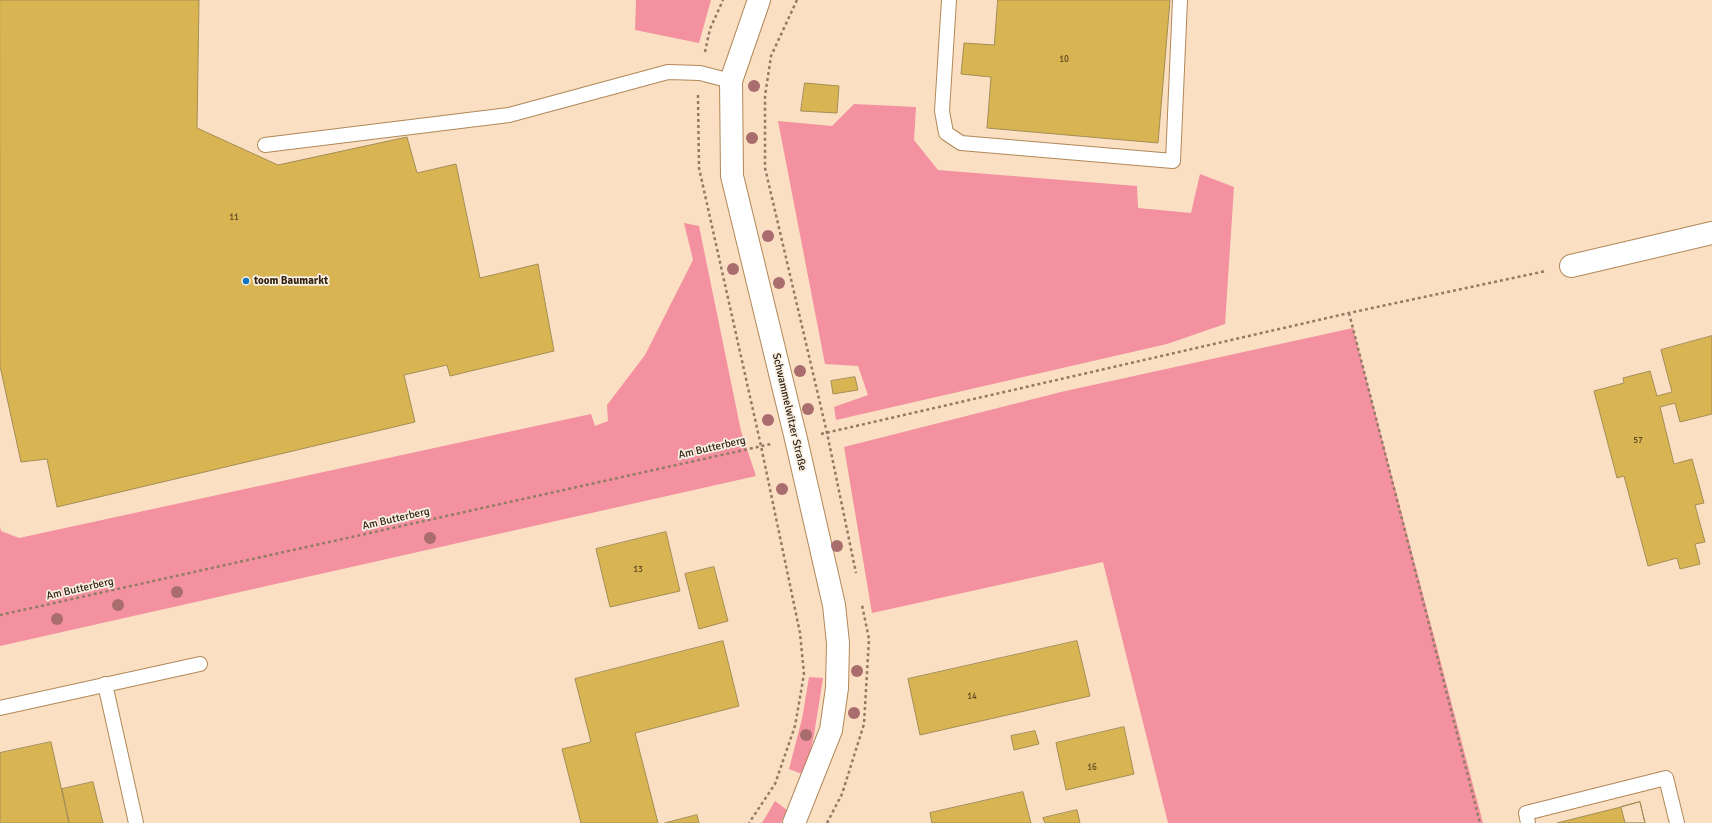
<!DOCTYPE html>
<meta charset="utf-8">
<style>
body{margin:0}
canvas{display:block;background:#fadfc2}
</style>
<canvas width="1712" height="823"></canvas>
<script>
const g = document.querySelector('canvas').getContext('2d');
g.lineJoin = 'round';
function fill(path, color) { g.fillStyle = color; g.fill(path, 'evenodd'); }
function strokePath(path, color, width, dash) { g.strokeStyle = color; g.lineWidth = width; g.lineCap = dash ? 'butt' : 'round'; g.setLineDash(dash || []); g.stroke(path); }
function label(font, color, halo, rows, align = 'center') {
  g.font = font + ' Signika,sans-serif'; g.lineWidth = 3.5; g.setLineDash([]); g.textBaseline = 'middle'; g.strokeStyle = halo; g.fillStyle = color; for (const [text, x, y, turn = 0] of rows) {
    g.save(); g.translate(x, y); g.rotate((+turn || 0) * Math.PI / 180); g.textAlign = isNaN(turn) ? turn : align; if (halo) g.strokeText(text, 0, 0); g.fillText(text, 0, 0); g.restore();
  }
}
fill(new Path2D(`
 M 636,0 L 711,0 L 699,43 L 635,30 Z
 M 854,104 L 916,107 L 914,140 L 938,170 L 1137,186 L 1138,208 L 1191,213 L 1200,174 L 1234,187 L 1225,324 L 1167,344 L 836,420 L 834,407 L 868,395 L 858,366 L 825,364 L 778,121 L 832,126 Z
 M 684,223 L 699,226 L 741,431 L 756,476 L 0,646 L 0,526 L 1,531 L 19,538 L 591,414 L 595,426 L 608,421 L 607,405 L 645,355 L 693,260 Z
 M 1353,328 L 1483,823 L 1168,823 L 1103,562 L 872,613 L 844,447 L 1061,392 Z
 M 809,677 L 823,678 L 814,735 L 805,775 L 789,769 L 802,719 Z
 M 775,801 L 787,810 L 781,823 L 762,823 Z`), '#f391a1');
const building = new Path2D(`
 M 0,0 L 199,0 L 197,128 L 278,165 L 407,137 L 417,173 L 456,164 L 480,278 L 538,264 L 554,351 L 450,376 L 447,365 L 404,375 L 415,422 L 57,507 L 47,459 L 21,462 L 0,366 Z
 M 998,0 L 1170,0 L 1158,143 L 987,128 L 991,77 L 961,74 L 964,43 L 994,45 Z
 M 805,83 L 839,86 L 837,113 L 801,111 Z
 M 1712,336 L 1712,414 L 1680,422 L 1675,403 L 1660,407 L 1674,464 L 1692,459 L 1704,503 L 1695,505 L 1705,542 L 1695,544 L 1700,564 L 1680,569 L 1677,558 L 1648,566 L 1624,476 L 1617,478 L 1594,391 L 1624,383 L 1623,378 L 1650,371 L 1657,396 L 1672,392 L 1661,350 Z
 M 855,377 L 858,390 L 833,394 L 831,381 Z
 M 666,532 L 680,591 L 610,607 L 596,549 Z
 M 714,567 L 728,621 L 699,629 L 685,574 Z
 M 723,641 L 739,706 L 635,733 L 658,823 L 581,823 L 562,749 L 591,742 L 575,679 Z
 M 1077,641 L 1090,696 L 920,735 L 908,679 Z
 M 1124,727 L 1134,774 L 1066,790 L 1056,743 Z
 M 1035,731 L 1039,744 L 1014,750 L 1011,736 Z
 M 51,742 L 69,823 L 0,823 L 0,753 Z
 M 93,782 L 103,823 L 69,823 L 62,789 Z
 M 1023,792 L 1031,823 L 932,823 L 930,813 Z
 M 1640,802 L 1645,823 L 1557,823 L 1621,807 Z
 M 1640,802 L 1645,823 L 1625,823 L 1621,807 Z
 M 1077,810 L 1080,823 L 1045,823 L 1043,818 Z
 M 697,815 L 699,823 L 665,823 Z`);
fill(building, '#d8b452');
strokePath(building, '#a48e55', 1);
const service = new Path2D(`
 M 949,0 L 942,111 L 946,133 L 961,143 L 1173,161 L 1180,0
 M 265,145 L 509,115 L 668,72 L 700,73 L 731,81
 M 105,684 L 136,823
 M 0,708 L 200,664
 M 1528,823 L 1526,813 L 1666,778 L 1677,823`);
const minor = new Path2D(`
 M 759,0 L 731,81 L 732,176 L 796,439 L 834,605 L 838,643 L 837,688 L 831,730 L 794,823
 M 1571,266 L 1712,233`);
strokePath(service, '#b18859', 16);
strokePath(minor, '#b18859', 24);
strokePath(new Path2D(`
 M 797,0 L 771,56 L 765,96 L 765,168 L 827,433 L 856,573
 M 705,52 L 710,29 L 723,0
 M 698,95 L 699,168 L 761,446 L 800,633 L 804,674 L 795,726 L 775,784 L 749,823
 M 1349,313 L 1480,823
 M 821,434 L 1349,313 L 1546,271
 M 0,615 L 771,444
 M 827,823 L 842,794 L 864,724 L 869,639 L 862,605`), '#927c64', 2.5, [3, 3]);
strokePath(service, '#fff', 14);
strokePath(minor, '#fff', 22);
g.fillStyle = '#aa6d6e';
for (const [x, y] of [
 [754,86],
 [752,138],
 [768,236],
 [733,269],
 [779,283],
 [800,371],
 [808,409],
 [768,420],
 [782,489],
 [430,538],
 [837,546],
 [177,592],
 [118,605],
 [57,619],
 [857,671],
 [854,713],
 [806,735]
]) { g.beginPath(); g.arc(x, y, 6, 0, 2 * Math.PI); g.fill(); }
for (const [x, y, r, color] of [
 [246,281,4,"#1574c1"]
]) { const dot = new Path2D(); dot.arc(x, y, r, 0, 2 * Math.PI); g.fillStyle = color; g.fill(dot); strokePath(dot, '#f9f0e6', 1.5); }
label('9px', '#5d4720', null, [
 ["10",1064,60],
 ["11",234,218],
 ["57",1638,441],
 ["13",638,570],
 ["14",972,697],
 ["16",1092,768]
]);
label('bold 11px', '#342310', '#f9f0e6', [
 ["toom Baumarkt",254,281]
], 'left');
label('11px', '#342310', '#f9f0e6', [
 ["Schwammelwitzer Straße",789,412,77],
 ["Am Butterberg",712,448,-13],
 ["Am Butterberg",396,519,-13],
 ["Am Butterberg",80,589,-13]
]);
</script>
